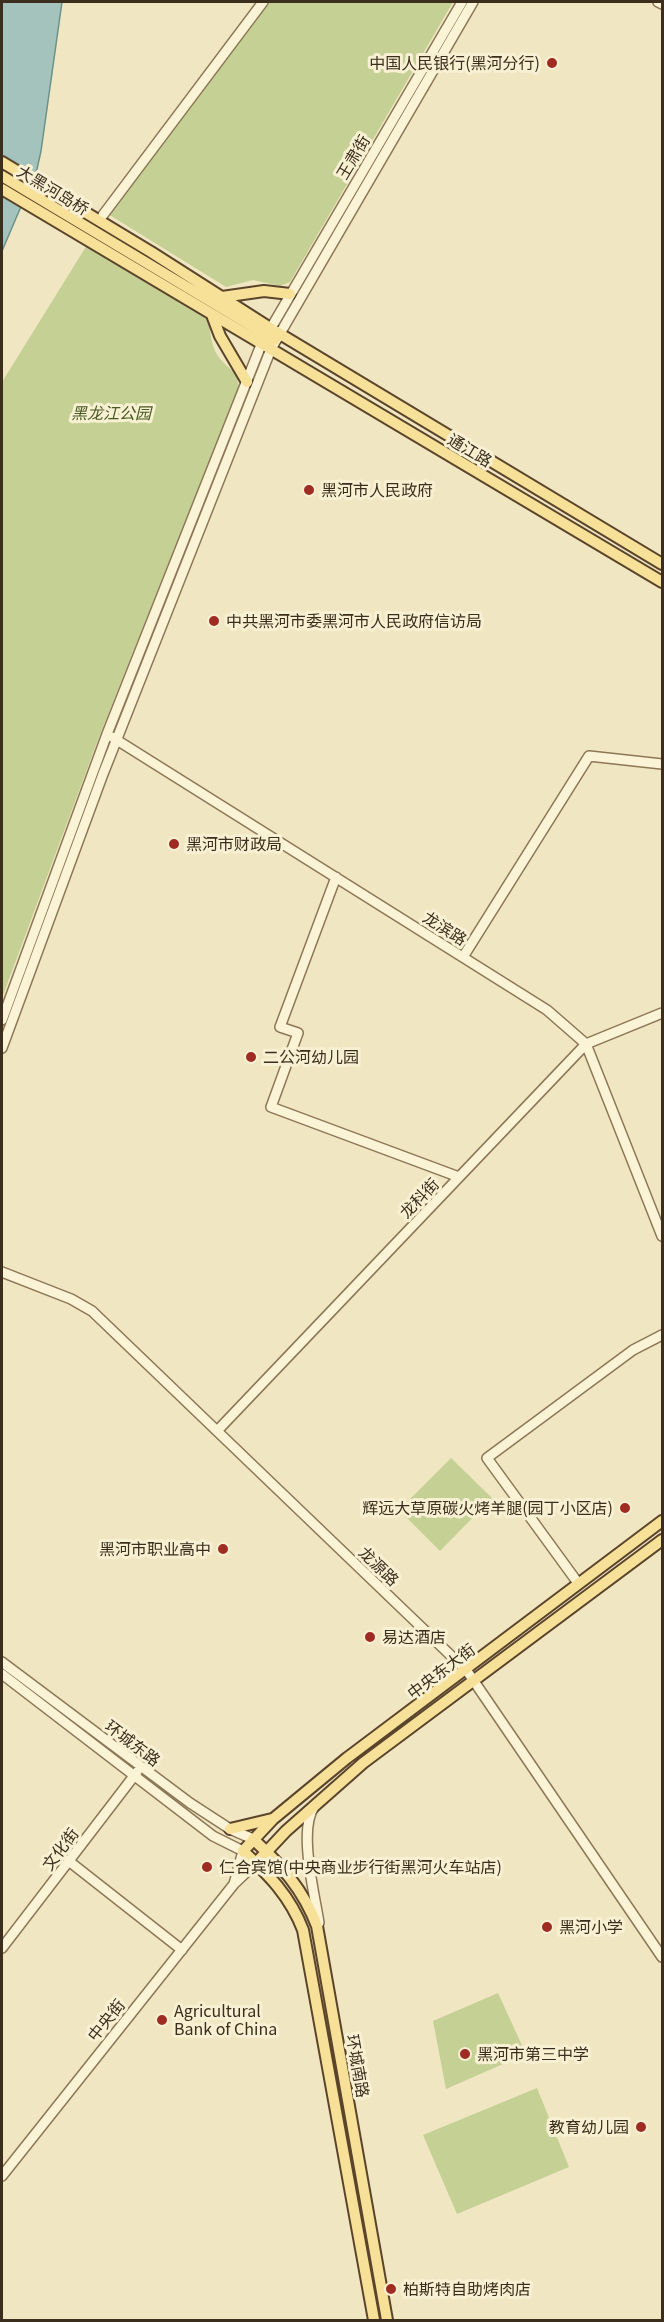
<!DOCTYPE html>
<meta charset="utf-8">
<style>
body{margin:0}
#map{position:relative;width:664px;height:2322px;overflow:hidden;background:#f1e6c2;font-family:Georgia,serif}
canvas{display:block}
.frame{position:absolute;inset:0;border:3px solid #3b2e1d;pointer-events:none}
</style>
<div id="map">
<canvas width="664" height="2322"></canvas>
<div class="frame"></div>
</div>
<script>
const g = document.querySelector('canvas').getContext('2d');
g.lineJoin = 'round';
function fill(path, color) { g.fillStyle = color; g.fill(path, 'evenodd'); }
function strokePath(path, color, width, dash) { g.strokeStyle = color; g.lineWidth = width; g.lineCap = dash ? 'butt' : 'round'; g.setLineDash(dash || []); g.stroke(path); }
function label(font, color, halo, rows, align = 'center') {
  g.font = font + ' Georgia,"Noto Sans SC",serif'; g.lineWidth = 6; g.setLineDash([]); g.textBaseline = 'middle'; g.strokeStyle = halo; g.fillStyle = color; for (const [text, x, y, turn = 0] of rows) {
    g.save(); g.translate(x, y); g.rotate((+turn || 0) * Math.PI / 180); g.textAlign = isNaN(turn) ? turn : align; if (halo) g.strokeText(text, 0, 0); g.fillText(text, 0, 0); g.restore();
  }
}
fill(new Path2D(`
 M 269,2 L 453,2 L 290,282 L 280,286 L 253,280 L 226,287 L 108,214 Z
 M 87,245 L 209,319 C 210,331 211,346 218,356 C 228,370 235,367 239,386 L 99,737 L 2,998 L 2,382 Z
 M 451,1458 L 492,1498 L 440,1551 L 399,1510 Z
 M 498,1993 L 526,2054 L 446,2089 L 433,2021 Z
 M 537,2088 L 569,2167 L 457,2214 L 423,2135 Z`), '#c5d095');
const water = new Path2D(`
 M 2,2 L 62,2 L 41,151 L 37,169 L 2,251 Z`);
fill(water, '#a4c3bc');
strokePath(water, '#6a928b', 1.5);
const minor = new Path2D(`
 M 658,2 L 662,4
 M 103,215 L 263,2
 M 112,737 L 547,1010 L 586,1044 L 662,1236
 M 336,877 L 280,1027 L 298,1033 L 271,1107 L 459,1177
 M 463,957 L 589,756 L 662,764
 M 2,1020 L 107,734 L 261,345 L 462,2
 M 2,1048 L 103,774 L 271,349 L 473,2
 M 2,1272 L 71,1299 L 92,1311 L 467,1671 L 662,1957
 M 217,1431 L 586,1044 L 662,1013
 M 578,1583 L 487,1458 L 633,1350 L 662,1335
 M 2,1662 L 190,1803 L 230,1829 L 253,1839
 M 2,1674 L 213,1836 L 243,1851 L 234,1884 L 256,1863
 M 314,1807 C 298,1830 315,1896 319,1923
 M 70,1862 L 182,1950
 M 2,1948 L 137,1772
 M 2,2176 L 234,1884`);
const major = new Path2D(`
 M 2,162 L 151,252 L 270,328 L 662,564
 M 2,176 L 275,340
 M 2,189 L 662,582
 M 222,297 L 264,291 L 290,294
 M 212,315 L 220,336 L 247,382
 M 230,1829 L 272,1819
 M 253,1839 C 281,1865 303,1889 317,1926 L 387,2320
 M 256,1863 L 286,1831 L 363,1763 L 662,1540
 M 374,2320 L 303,1930 C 290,1896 269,1875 243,1851 L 273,1819 L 347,1758 L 662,1521`);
strokePath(minor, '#8c7757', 12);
strokePath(major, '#5a452c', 14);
strokePath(minor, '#fbf3d6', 9);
strokePath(major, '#f7e097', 10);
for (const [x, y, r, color] of [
 [552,63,6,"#9f2c23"],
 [309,490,6,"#9f2c23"],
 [214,621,6,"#9f2c23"],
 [174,844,6,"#9f2c23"],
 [251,1057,6,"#9f2c23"],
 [625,1508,6,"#9f2c23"],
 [223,1549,6,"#9f2c23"],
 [370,1637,6,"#9f2c23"],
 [207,1867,6,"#9f2c23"],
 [547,1927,6,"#9f2c23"],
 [162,2020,6,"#9f2c23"],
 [465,2054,6,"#9f2c23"],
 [641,2127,6,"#9f2c23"],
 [391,2289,6,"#9f2c23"]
]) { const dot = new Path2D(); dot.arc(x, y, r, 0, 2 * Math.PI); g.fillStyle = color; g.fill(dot); strokePath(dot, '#f8f0d2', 2); }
label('16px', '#3b2e1d', '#f8f0d2', [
 ["中国人民银行(黑河分行)",540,63,"right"],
 ["黑河市人民政府",321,490],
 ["中共黑河市委黑河市人民政府信访局",226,621],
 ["黑河市财政局",186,844],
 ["二公河幼儿园",263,1057],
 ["辉远大草原碳火烤羊腿(园丁小区店)",613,1508,"right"],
 ["黑河市职业高中",211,1549,"right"],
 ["易达酒店",382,1637],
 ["仁合宾馆(中央商业步行街黑河火车站店)",219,1867],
 ["黑河小学",559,1927],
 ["Agricultural",174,2011],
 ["Bank of China",174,2029],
 ["黑河市第三中学",477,2054],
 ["教育幼儿园",629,2127,"right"],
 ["柏斯特自助烤肉店",403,2289]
], 'left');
label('16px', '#3b2e1d', '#f8f0d2', [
 ["王肃街",353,157,-59],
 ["大黑河岛桥",53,190,31],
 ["通江路",470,450,31],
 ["龙滨路",445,928,32],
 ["龙科街",419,1198,-46],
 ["龙源路",379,1566,44],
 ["中央东大街",441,1671,-37],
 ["环城东路",133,1743,37],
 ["文化街",60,1849,-53],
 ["中央街",106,2020,-51],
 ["环城南路",358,2066,80]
]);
label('italic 16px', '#475922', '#f8f0d2', [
 ["黑龙江公园",111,413]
]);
</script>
